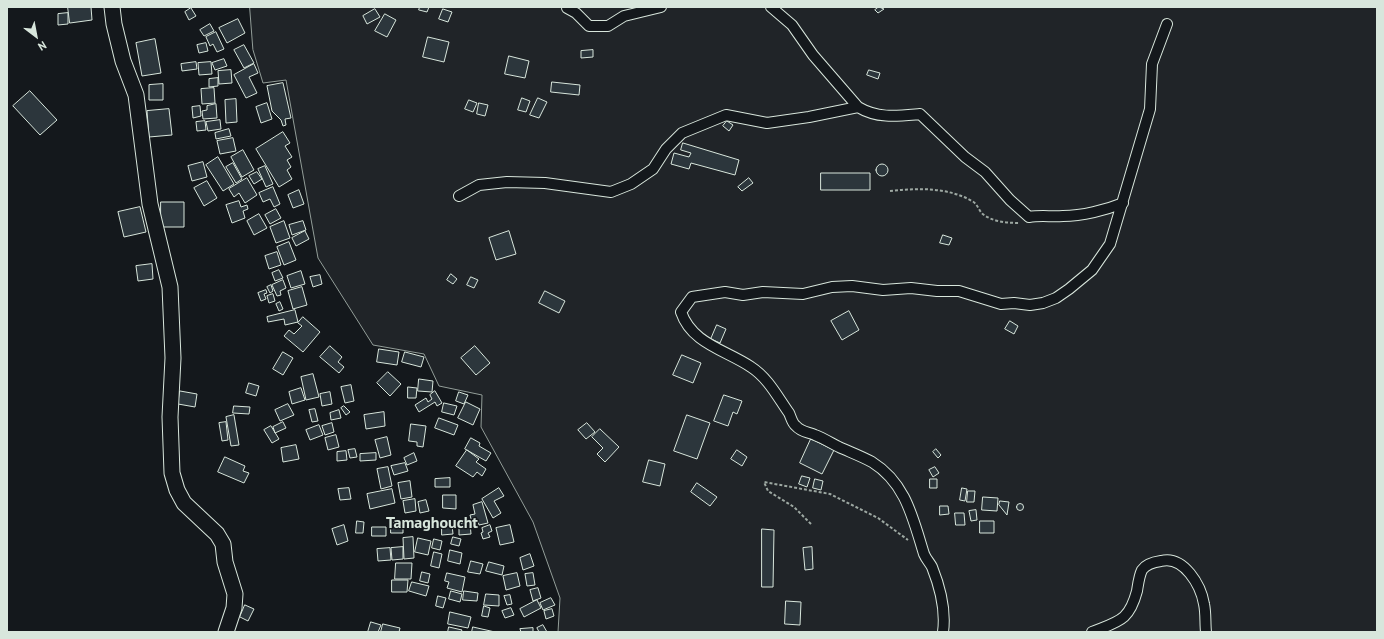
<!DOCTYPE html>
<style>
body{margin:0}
#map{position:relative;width:1384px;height:639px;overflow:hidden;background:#14181c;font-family:"PT Sans",sans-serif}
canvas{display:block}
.frame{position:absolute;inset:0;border:8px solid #d8e6dc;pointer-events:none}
.north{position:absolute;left:16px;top:16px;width:40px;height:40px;-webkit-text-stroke:3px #14181c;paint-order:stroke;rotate:148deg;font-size:11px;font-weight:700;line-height:16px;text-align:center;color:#d8e6dc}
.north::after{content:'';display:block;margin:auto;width:14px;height:18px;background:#d8e6dc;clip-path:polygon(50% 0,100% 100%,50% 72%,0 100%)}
</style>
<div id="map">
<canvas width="1384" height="639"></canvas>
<div class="frame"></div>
<div class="north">N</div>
</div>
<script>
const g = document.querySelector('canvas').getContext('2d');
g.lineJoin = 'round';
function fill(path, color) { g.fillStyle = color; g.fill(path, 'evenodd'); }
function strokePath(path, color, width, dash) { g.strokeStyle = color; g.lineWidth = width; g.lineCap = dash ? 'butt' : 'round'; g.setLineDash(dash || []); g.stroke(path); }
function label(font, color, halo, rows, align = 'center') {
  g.font = font + ' "PT Sans",sans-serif'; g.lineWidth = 3; g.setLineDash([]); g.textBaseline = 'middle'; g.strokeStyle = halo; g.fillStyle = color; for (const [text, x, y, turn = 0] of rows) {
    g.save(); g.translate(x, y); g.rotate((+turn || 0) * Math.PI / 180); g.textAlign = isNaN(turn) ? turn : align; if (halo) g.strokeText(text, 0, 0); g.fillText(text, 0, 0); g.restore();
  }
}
const green = new Path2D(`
 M 250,7 L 1377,7 L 1377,632 L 558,632 L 560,598 L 533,522 L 481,427 L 482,395 L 439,386 L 424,354 L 373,345 L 318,258 L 286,80 L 263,83 L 253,50 Z`);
fill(green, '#202428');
strokePath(green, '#939e99', 1);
const building = new Path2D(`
 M 68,7 L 91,7 L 92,20 L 70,23 Z
 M 420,7 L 429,7 L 427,12 L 419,10 Z
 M 879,7 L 884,9 L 878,13 L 875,10 Z
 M 191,8 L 196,16 L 189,20 L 185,12 Z
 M 375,9 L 380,17 L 367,24 L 363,16 Z
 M 443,9 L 452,12 L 448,22 L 439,19 Z
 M 68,13 L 68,24 L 58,25 L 58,14 Z
 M 385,14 L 396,20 L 387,37 L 375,31 Z
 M 238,19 L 245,33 L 227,43 L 219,28 Z
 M 210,24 L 214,31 L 204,36 L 200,30 Z
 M 216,32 L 224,49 L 217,52 L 213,44 L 210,46 L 206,37 Z
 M 428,37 L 449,42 L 444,62 L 423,57 Z
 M 155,39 L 161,73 L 142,76 L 136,43 Z
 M 206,43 L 208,51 L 199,53 L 197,45 Z
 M 244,45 L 254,63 L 244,68 L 234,50 Z
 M 593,50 L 593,57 L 581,58 L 581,51 Z
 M 509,56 L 529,61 L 525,78 L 505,74 Z
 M 224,59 L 227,66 L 215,70 L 212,63 Z
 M 196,62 L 197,69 L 182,71 L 181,64 Z
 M 211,62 L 212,74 L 199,75 L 198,63 Z
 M 254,64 L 258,73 L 249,77 L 257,93 L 246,98 L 234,75 Z
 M 231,70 L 232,83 L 219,84 L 218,71 Z
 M 869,70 L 880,73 L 878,79 L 867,75 Z
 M 218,78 L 218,86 L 209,87 L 209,79 Z
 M 552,82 L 580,85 L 579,95 L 551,92 Z
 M 283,83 L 291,118 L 285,119 L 286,125 L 283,126 L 281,120 L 272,111 L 267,86 Z
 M 163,84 L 163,100 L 149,100 L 149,85 Z
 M 214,88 L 215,103 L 202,104 L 201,89 Z
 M 30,91 L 57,120 L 40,135 L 13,106 Z
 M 522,98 L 530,101 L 526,112 L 518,110 Z
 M 538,98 L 547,102 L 539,118 L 530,115 Z
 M 236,99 L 237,122 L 226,123 L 225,100 Z
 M 469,100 L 477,103 L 473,112 L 465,109 Z
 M 267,103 L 272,119 L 261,123 L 256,107 Z
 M 479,103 L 488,105 L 485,116 L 477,114 Z
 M 216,104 L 217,118 L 203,119 L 202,111 L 207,110 L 207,106 Z
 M 200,106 L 201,116 L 193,118 L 192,107 Z
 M 169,109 L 172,135 L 149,137 L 147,111 Z
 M 220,120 L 221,129 L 208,131 L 206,122 Z
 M 205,121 L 206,130 L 197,131 L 196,122 Z
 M 727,121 L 733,125 L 729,131 L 723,126 Z
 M 229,129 L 231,136 L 216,139 L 215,133 Z
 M 283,132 L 290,143 L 285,146 L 292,157 L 287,160 L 291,167 L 287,170 L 292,179 L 279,187 L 256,149 Z
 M 233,138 L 236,151 L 220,154 L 217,141 Z
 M 683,143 L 739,160 L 735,175 L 691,163 L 689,169 L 671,164 L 674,153 L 689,157 L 691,153 L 681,150 Z
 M 243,150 L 254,170 L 242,177 L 231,157 Z
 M 218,157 L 234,184 L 223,191 L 206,165 Z
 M 203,162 L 207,177 L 192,181 L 188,166 Z
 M 233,163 L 242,179 L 236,183 L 226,167 Z
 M876 170a6 6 0 1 1 12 0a6 6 0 1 1-12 0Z
 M 265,166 L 273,184 L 266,187 L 258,169 Z
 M 257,172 L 262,179 L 254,184 L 249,176 Z
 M 821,173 L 870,173 L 870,190 L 821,190 Z
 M 247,178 L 257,195 L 245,203 L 239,193 L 234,197 L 229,189 Z
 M 749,178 L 753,183 L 742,191 L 738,187 Z
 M 207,181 L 217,198 L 204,206 L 194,188 Z
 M 273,187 L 280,204 L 274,207 L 270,199 L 263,202 L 259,193 Z
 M 299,190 L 304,204 L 293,208 L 288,195 Z
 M 239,201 L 241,207 L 247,205 L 248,209 L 243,211 L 245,218 L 232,223 L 226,205 Z
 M 161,202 L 184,202 L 184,227 L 161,227 Z
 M 140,207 L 146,232 L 124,237 L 118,212 Z
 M 276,209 L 281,218 L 270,224 L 265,215 Z
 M 259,214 L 267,228 L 254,235 L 247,221 Z
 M 284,221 L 290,238 L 276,243 L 270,227 Z
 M 303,221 L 306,230 L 292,235 L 289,225 Z
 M 305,231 L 309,239 L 296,246 L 292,238 Z
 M 509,231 L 516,254 L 496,260 L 489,238 Z
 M 943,235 L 952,238 L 949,245 L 940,243 Z
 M 289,242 L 296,260 L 284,265 L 277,247 Z
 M 277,252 L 281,265 L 269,269 L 265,256 Z
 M 152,264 L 153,279 L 138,281 L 136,266 Z
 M 279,270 L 283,278 L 275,281 L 272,273 Z
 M 301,271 L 305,284 L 291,288 L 287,276 Z
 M 451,274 L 457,279 L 453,284 L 447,280 Z
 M 320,275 L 322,284 L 313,287 L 310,277 Z
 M 471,277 L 478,280 L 474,288 L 467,285 Z
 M 283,280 L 286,288 L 280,291 L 281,295 L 277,296 L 272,285 Z
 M 271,285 L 273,291 L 270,293 L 267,287 Z
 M 302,287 L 307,305 L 293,309 L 288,291 Z
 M 266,290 L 267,293 L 264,294 L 266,299 L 261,301 L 258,293 Z
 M 545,291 L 565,301 L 559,313 L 539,303 Z
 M 273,294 L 275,301 L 269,303 L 267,296 Z
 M 280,302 L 283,309 L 279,311 L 276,304 Z
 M 295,310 L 298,322 L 285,325 L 284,319 L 268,322 L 267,317 Z
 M 849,311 L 859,330 L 842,340 L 831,321 Z
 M 303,317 L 320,332 L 303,352 L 284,336 L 289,330 L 294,334 L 302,326 L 298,323 Z
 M 1010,321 L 1018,326 L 1014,334 L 1005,329 Z
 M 717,325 L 726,329 L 720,343 L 711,339 Z
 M 330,346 L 342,357 L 338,362 L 344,367 L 339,373 L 320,357 Z
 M 475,346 L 490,363 L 476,375 L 461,358 Z
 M 379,349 L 399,352 L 397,365 L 377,362 Z
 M 283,352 L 293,358 L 283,375 L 273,369 Z
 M 405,352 L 424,357 L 421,367 L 402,362 Z
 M 682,355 L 701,363 L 693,383 L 673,375 Z
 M 388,372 L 401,384 L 390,396 L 377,383 Z
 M 313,374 L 319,397 L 306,400 L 301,377 Z
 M 419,379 L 433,381 L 432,392 L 418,391 Z
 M 249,383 L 259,386 L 256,396 L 246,393 Z
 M 351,385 L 354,401 L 345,403 L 341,387 Z
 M 408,387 L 417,388 L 416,398 L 408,398 Z
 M 301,388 L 305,400 L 292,404 L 289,392 Z
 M 180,391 L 197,394 L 195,407 L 178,404 Z
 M 435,391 L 442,403 L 437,406 L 435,402 L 419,412 L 415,405 L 426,398 L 428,402 L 432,399 L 430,395 Z
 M 330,392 L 332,404 L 322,406 L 320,394 Z
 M 459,392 L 468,395 L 464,404 L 456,401 Z
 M 724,395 L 742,401 L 737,414 L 733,412 L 728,426 L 714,421 Z
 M 466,402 L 480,409 L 473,425 L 458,418 Z
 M 444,403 L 457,406 L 454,415 L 442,412 Z
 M 288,404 L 294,415 L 280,421 L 275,410 Z
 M 234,406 L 250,407 L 249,414 L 233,413 Z
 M 344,406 L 350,412 L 346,415 L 341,408 Z
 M 315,409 L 318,421 L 312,422 L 309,410 Z
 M 339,410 L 341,418 L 331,420 L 330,413 Z
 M 384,412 L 385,426 L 366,429 L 364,415 Z
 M 234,415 L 239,445 L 231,446 L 226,417 Z
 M 687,415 L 710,423 L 697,459 L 674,451 Z
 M 439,418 L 458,425 L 454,435 L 435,428 Z
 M 226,422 L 228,440 L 222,441 L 219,423 Z
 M 283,422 L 286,428 L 275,433 L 273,427 Z
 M 332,423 L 334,432 L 325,435 L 322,426 Z
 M 587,423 L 595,432 L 586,439 L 578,430 Z
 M 411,424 L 426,426 L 423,447 L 417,446 L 417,442 L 409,441 Z
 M 319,425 L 323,435 L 310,440 L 306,430 Z
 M 271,426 L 279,439 L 272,443 L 264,430 Z
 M 600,429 L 619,447 L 605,462 L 597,454 L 603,448 L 592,437 Z
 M 336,435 L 339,447 L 328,450 L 325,438 Z
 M 387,437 L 391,455 L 380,458 L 375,440 Z
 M 471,438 L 480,443 L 479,446 L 491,453 L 486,461 L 465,449 Z
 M 811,439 L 834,450 L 822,474 L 800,463 Z
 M 296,445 L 299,459 L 283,462 L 281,448 Z
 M 355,449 L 357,457 L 350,458 L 348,450 Z
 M 936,449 L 941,455 L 938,458 L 933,452 Z
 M 467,450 L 479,459 L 476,462 L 486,469 L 482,476 L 477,472 L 473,477 L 456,466 Z
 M 737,450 L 747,457 L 742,466 L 731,459 Z
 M 346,451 L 347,460 L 337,461 L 337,452 Z
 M 376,453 L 376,460 L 360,461 L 360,454 Z
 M 414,453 L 417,461 L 407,465 L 404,458 Z
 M 225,457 L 245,466 L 243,471 L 249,473 L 244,483 L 218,472 Z
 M 649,460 L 665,464 L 660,486 L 643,482 Z
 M 405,463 L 408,471 L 394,475 L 391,466 Z
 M 388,467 L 392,486 L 381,489 L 377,469 Z
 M 935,467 L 939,473 L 933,477 L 929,470 Z
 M 802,476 L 810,478 L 807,487 L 799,484 Z
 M 450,478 L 450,487 L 435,487 L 435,479 Z
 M 815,479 L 823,481 L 821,490 L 813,488 Z
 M 930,479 L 937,479 L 937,488 L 930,488 Z
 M 410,481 L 412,497 L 401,499 L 398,483 Z
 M 697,483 L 717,497 L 710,506 L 691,492 Z
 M 349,488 L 351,499 L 340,500 L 338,489 Z
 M 499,488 L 504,496 L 494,501 L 501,513 L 493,518 L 482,499 Z
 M 962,488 L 967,489 L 965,501 L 960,500 Z
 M 392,489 L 395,503 L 370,509 L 367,494 Z
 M 968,491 L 975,491 L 974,502 L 967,502 Z
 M 443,495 L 456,495 L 456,509 L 443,508 Z
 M 983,497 L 998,498 L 997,511 L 982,510 Z
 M 415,499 L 416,511 L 405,513 L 403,501 Z
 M 426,500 L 429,511 L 420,513 L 418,502 Z
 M 1000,501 L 1009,502 L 1007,515 L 999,505 Z
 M 482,502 L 488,523 L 479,525 L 478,521 L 472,523 L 470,515 L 475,514 L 473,505 Z
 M1016.5 507a3.5 3.5 0 1 1 7 0a3.5 3.5 0 1 1-7 0Z
 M 940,506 L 948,506 L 949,514 L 940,515 Z
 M 976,510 L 977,520 L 971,521 L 969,511 Z
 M 955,513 L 964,513 L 965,525 L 956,525 Z
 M 357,521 L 364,522 L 363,533 L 356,533 Z
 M 980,521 L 994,521 L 994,533 L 980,533 Z
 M 391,522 L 403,523 L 403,533 L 391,533 Z
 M 470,523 L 471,534 L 459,535 L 459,524 Z
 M 344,525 L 348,541 L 337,545 L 332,529 Z
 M 442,525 L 452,525 L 453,534 L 442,535 Z
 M 490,525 L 492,531 L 488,533 L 490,537 L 483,539 L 481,533 L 483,532 L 482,528 Z
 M 510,525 L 514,542 L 500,545 L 496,528 Z
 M 372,527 L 386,527 L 386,536 L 372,536 Z
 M 762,529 L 774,530 L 773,587 L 762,587 Z
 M 413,537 L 414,558 L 404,559 L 403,538 Z
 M 453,537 L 461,539 L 459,546 L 451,544 Z
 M 418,538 L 431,541 L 428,555 L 415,552 Z
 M 434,539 L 442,541 L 440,550 L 432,548 Z
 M 403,547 L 403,559 L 392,560 L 391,548 Z
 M 812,547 L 813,569 L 805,570 L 803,548 Z
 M 390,548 L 391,560 L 378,561 L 377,549 Z
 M 450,550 L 462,553 L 460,564 L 448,561 Z
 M 434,552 L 442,554 L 439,568 L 431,566 Z
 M 530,554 L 534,566 L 523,570 L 520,558 Z
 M 471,561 L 483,564 L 480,574 L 468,572 Z
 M 489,562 L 504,566 L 502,575 L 486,571 Z
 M 396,563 L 412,563 L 411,579 L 395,579 Z
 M 422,572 L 430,574 L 428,583 L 420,581 Z
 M 447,573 L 465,577 L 462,592 L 447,588 L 449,582 L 445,581 Z
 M 517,573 L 520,586 L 506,590 L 503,576 Z
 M 533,573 L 535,585 L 527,586 L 525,574 Z
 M 392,580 L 408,580 L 407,592 L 392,592 Z
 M 412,582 L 429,586 L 426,596 L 409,591 Z
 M 538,588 L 541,598 L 533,601 L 530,590 Z
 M 451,591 L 462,594 L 460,602 L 449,599 Z
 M 464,591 L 478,593 L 477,601 L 463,600 Z
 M 486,594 L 499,595 L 499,606 L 484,605 Z
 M 510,595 L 512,604 L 507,605 L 504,596 Z
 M 438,596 L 446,598 L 443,608 L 436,606 Z
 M 551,598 L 555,605 L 543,610 L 540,603 Z
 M 537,600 L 541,608 L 524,617 L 520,609 Z
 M 786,601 L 801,602 L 800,625 L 785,624 Z
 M 245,605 L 254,609 L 248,621 L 240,617 Z
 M 484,606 L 490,608 L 488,617 L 482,616 Z
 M 511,608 L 514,615 L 505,618 L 502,611 Z
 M 552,609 L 554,616 L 546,619 L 544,611 Z
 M 450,612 L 471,617 L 468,628 L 448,624 Z
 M 371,622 L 381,625 L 378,632 L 368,632 Z
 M 383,624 L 400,628 L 399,632 L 381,632 Z
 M 543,625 L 547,632 L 539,632 L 537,628 Z
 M 449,627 L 462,630 L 461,632 L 448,632 Z
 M 473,627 L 495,632 L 472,632 Z
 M 533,628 L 533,632 L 521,632 L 520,629 Z`);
fill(building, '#2c363c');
strokePath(building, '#d8e6dc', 1);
const street = new Path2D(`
 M 568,7 L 567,8 L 576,13 L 589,26 L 608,26 L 624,16 L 661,7
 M 771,7 L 792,25 L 813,55 L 858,107 C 878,119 898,116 920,114 L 965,157 L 985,172 L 1010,200 L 1029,217 C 1041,215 1052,217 1063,216 C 1082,216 1106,210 1123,203
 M 459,196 L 479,185 L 507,182 L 545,183 L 611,192 L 631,184 L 653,169 L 666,149 L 682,133 L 726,115 L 767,123 L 809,117 L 858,107
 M 943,632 C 946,610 940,587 932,567 C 930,563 926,559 924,554 C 913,519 906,483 872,462 C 861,456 850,452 839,447 C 831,443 823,438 815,435 C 808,432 801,432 796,426 C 792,423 791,417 789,413 C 777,396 768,378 751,367 C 726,350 692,344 681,312 L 692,297 L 725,292 L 743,295 L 763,292 L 803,294 L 832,287 L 852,286 L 883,290 L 911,288 L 937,291 L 959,291 L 1001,304 L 1014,303 L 1030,305 L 1043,303 L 1056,298 L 1069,289 L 1092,270 L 1110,244 L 1150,109 L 1152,64 L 1167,24
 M 1092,632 C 1119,621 1129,621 1137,591 C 1138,585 1139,576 1142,570 C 1146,564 1154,562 1161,561 C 1184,555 1201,586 1204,604 C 1206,613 1205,623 1206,632`);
const secondary = new Path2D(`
 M 112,7 L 114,24 L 123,61 L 136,95 L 150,204 L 170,287 L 173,358 L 170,417 L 172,473 L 177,490 L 184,503 L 217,534 L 223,544 L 225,562 L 235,594 L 234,608 L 226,632`);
strokePath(street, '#d8e6dc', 12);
strokePath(secondary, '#d8e6dc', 17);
strokePath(new Path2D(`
 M 890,191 C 918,188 947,187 972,201 C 978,204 979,212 984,215 C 994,222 1008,223 1020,223
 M 811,524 L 794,507 L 768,491 L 764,482 L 830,494 L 878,518 L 908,540`), '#9da8a2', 2, [3, 2]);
strokePath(street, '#14181c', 10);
strokePath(secondary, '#14181c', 15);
label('bold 16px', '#d8e6dc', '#14181c', [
 ["Tamaghoucht",432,523]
]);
</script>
